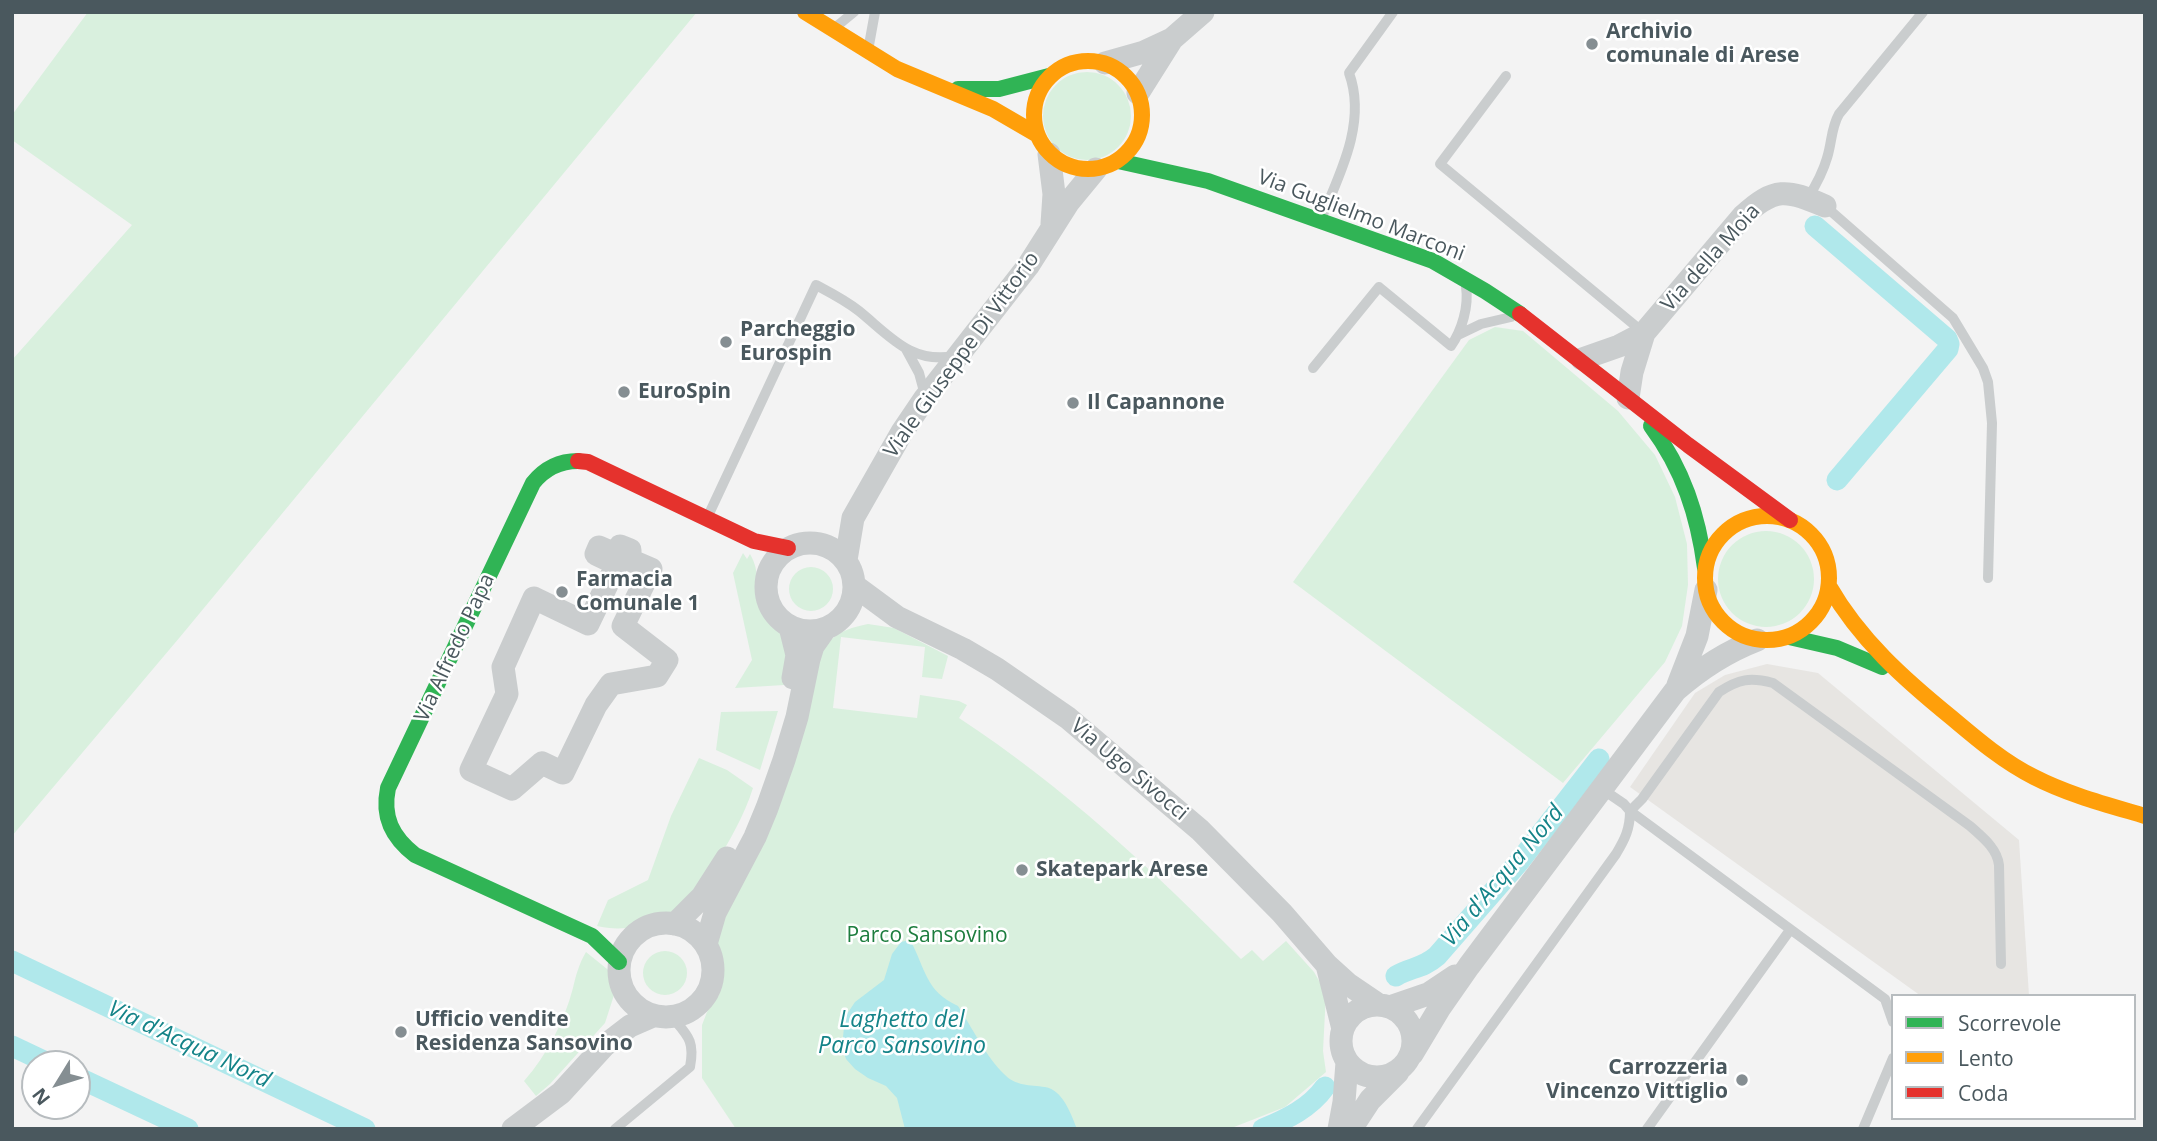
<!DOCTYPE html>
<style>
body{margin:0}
#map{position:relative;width:2157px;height:1141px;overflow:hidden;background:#f3f3f3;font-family:"Open Sans",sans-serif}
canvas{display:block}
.frame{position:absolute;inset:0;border:14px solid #4a585e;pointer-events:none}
.legend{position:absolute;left:1891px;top:994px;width:245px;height:126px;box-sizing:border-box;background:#fff;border:2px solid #b7bcbf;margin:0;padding:9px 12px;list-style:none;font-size:21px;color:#4a585e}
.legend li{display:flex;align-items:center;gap:14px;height:35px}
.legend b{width:35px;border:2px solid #b7bcbf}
.north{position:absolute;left:21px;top:1050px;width:70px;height:70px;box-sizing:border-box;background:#fff;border:2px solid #b7bcbf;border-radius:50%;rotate:232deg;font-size:19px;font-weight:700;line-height:28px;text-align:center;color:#4a585e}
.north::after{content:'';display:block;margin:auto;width:24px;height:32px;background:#858e92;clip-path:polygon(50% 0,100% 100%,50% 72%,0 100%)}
</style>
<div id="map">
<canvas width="2157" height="1141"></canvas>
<div class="frame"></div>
<ul class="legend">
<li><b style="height:9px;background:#30b455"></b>Scorrevole</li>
<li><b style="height:9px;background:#ff9f0a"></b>Lento</li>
<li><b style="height:9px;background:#e5322d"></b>Coda</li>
</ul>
<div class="north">N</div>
</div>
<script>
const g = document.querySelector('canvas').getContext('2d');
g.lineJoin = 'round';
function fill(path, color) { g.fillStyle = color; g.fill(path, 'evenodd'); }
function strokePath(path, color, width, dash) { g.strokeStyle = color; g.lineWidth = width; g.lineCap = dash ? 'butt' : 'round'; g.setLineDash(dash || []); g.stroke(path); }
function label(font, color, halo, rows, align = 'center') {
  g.font = font + ' "Open Sans",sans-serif'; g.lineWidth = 5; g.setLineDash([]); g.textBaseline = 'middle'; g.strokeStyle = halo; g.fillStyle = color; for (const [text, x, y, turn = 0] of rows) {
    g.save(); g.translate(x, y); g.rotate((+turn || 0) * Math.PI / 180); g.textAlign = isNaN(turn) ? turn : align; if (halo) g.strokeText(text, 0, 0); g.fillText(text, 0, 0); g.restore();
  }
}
fill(new Path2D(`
 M 1767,664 L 1818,673 L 2019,840 L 2029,996 L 1921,996 L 1630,787 L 1695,693 L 1725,675 Z`), '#e7e5e2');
fill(new Path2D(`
 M 88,12 L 697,12 L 180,637 L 12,836 L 12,360 L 132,225 L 12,140 L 12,115 Z
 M1043 116a44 44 0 1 1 88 0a44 44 0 1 1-88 0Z
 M 1495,327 L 1523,331 L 1618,411 L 1655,455 L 1675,497 L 1687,544 L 1688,585 L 1682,626 L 1665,662 L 1563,783 L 1293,582 L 1469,340 Z
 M1718 579a48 48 0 1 1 96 0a48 48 0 1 1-96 0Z
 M 743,553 L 747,559 L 750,554 C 761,572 755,590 762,609 C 766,618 773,624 780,631 C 793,646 786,667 784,685 L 735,688 L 752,660 L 733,573 Z
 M789 589a22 22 0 1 1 44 0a22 22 0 1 1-44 0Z
 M 868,624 L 894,628 L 948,656 L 942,679 L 922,677 L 925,647 L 841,637 L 833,708 L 917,718 L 920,695 L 959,701 L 967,705 L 959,718 C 1063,786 1154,871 1241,959 L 1252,950 L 1263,961 L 1286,941 L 1314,972 L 1326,993 L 1323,1051 L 1326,1072 L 1285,1107 L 1229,1129 L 736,1129 L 702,1078 L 702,1025 L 707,1012 L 719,995 L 721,970 L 716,941 L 818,654 C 834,634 843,629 868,624 Z
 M 778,711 L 760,770 L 716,750 L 721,712 Z
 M 699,758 L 727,770 L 753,788 C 744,816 729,842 714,866 C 710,874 706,883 700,890 C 675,918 634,935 597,926 L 608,900 L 648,880 L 671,816 Z
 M643 973a22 22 0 1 1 44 0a22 22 0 1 1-44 0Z
 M 586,952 L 612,973 L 615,992 L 605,1023 L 550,1084 L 536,1096 L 524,1081 C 547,1055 564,1022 573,988 C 576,975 579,964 586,952 Z`), '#d9f0de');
fill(new Path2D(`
 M 910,940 C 926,969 925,991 958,1006 C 971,1026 987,1058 1004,1074 C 1015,1086 1030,1085 1045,1087 C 1063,1090 1071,1114 1077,1129 L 905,1129 L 897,1098 L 886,1086 L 868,1078 L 855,1069 L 846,1059 L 842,1047 L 845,1017 L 855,1002 L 884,980 L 892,954 L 901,942 Z`), '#b0e8eb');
strokePath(new Path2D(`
 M 1815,226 L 1947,339 L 1949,344 L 1948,349 L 1837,480
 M 12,961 L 365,1129
 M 1396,976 C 1411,967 1422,969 1437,956 L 1519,862 L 1599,759
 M 12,1046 L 50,1064
 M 77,1077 L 188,1129
 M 1263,1129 C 1287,1119 1310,1108 1325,1087`), '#b0e8eb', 21);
strokePath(new Path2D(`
 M 837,26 L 854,12
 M 869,45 L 875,12
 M 1506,76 L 1440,164 L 1644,333
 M 1808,198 C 1816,185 1823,172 1827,158 C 1832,142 1831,128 1839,114 L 1923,12
 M 1825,206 L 1953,318 L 1983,368 L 1988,382 L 1992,423 L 1988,578
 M 1321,219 C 1340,174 1367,122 1349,73 L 1393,12
 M 1458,335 L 1481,324 L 1511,317
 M 906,349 L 919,373 L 925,395
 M 1313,368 L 1379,287 L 1451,346 C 1462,330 1469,306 1466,287
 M 708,516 L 816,285 C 831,293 845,300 859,311 C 891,337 911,364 955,356
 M 1602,789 L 1624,804 L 1630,811 L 1885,999 L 1893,1022
 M 615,1129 L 690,1067 C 695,1041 688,1036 672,1017
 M 1417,1129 L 1616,854 C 1625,839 1630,829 1630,811 L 1642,799 L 1719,692 C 1739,679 1750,677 1773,683 L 1970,826 C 1982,837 1997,848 1999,865 L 2001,964
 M 1647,1129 L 1790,930
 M 1863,1129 L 1893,1058`), '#cacdce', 10);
strokePath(new Path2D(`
 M 1105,63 L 1144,52 L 1172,39 L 1203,12
 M 1138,93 L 1172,39
 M 1049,154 L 1054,194 L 1052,224
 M 1582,359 L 1619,346 L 1644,333 L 1743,216 C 1774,187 1787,189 1825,206
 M 1628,398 L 1632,372 L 1644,333
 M766 587a44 44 0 1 1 88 0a44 44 0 1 1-88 0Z
 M 620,546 L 630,550 L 630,560 L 651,569 L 623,626 L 667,660 L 657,676 L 611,684 L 596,705 L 563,773 L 542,763 L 512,789 L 471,770 L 507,694 L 503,667 L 534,598 L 588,624 L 617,564 L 596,554 L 599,547 L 615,554 Z
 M 846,560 L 853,518 L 902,432 L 925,398 L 1028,266 L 1068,203 L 1096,169
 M 855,586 L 897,617 L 963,649 L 997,669 L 1068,718 L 1200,830 L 1282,913 L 1327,965 L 1348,984 L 1379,1005
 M 790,627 L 797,655 L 793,678
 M 1678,685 L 1697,636 L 1706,590
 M619 970a47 47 0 1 1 94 0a47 47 0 1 1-94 0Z
 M 675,924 L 702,897 L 727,858
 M 706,944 L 715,913 L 755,837 L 767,808 L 784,760 L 797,717 L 809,659 L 813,646 L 825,629
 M 1327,965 L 1343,1029
 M1341 1041a36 36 0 1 1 72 0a36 36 0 1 1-72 0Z
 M 1390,1007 L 1428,994 L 1455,976
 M 1412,1054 L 1439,1009 L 1469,966 L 1675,691 C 1701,668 1726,652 1757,640
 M 513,1129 L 561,1093 L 604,1046 L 630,1026 L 653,1016
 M 1339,1129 L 1344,1102 L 1347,1062
 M 1351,1129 L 1370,1100 L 1398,1072`), '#cacdce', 23);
strokePath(new Path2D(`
 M 958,89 L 999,89 L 1049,76
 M 1118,161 L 1208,181 L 1433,261 L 1485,291 L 1520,314
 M 1651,426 C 1683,469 1698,515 1705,568
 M 578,461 C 559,461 545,468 533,483 L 388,788 C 382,817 392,837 415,855 L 592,936 L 619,962
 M 1789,637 L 1837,648 L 1882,667`), '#30b455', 16);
strokePath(new Path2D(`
 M 805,12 L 897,69 L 993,109 L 1036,134
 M1034 115a54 54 0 1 1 108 0a54 54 0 1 1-108 0Z
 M1705 578a62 62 0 1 1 124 0a62 62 0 1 1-124 0Z
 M 1829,586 C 1860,640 1904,679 1952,718 C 1978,740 2004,762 2034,777 C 2069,795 2108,805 2145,816`), '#ff9f0a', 16);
strokePath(new Path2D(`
 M 1520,314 L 1688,445 L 1790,520
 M 578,461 L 588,462 L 754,541 L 788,548`), '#e5322d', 16);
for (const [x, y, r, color] of [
 [1592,44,7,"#858e92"],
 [726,342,7,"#858e92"],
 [624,392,7,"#858e92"],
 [1073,403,7,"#858e92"],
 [562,592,7,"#858e92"],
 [1022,870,7,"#858e92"],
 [401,1032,7,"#858e92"],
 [1742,1080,7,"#858e92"]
]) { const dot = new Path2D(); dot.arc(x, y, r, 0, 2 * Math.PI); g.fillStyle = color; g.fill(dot); strokePath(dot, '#fff', 2.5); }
label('bold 21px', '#4a585e', '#fff', [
 ["Archivio",1606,32],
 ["comunale di Arese",1606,56],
 ["Parcheggio",740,330],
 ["Eurospin",740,354],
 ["EuroSpin",638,392],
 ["Il Capannone",1087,403],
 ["Farmacia",576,580],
 ["Comunale 1",576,604],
 ["Skatepark Arese",1036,870],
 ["Ufficio vendite",415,1020],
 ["Residenza Sansovino",415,1044],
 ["Carrozzeria",1728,1068,"right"],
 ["Vincenzo Vittiglio",1728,1092,"right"]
], 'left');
label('21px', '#4a585e', '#fff', [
 ["Via Guglielmo Marconi",1361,216,21],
 ["Via della Moia",1711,258,-48],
 ["Viale Giuseppe Di Vittorio",962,355,-54],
 ["Via Alfredo Papa",455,648,-65],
 ["Via Ugo Sivocci",1129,770,40]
]);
label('21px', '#1d7d3e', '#fff', [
 ["Parco Sansovino",927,936]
]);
label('italic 23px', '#148388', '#fff', [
 ["Via d'Acqua Nord",1503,876,-50],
 ["Laghetto del",902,1020],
 ["Parco Sansovino",902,1046],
 ["Via d'Acqua Nord",189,1045,25]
]);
</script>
